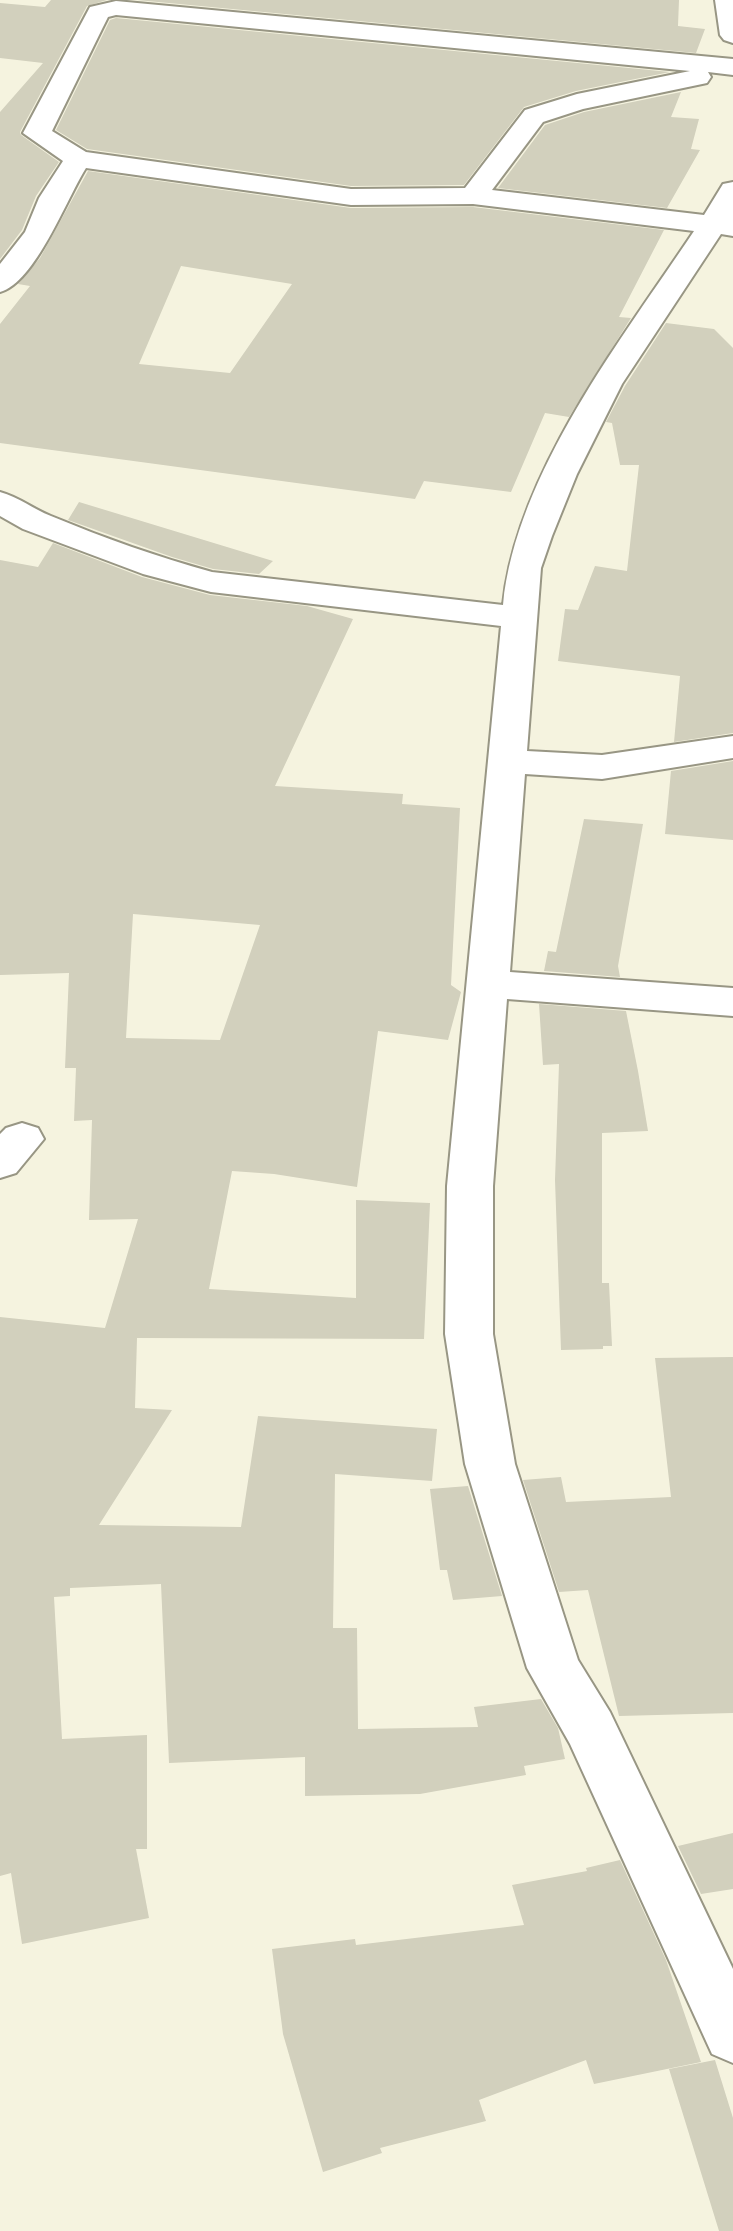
<!DOCTYPE html>
<style>
body{margin:0}
canvas{display:block;background:#f5f3df}
</style>
<canvas width="733" height="2231"></canvas>
<script>
const g = document.querySelector('canvas').getContext('2d');
g.lineJoin = 'round';
function fill(path, color) { g.fillStyle = color; g.fill(path, 'evenodd'); }
function strokePath(path, color, width, dash) { g.strokeStyle = color; g.lineWidth = width; g.lineCap = dash ? 'butt' : 'round'; g.setLineDash(dash || []); g.stroke(path); }
fill(new Path2D(`
 M 51,0 L 107,0 L 87,6 L 20,132 L 21,135 L 59,162 L 36,196 L 22,230 L 0,259 L 0,112 L 43,63 L 0,58 L 0,3 L 45,7 Z
 M 137,0 L 679,0 L 678,26 L 705,29 L 696,53 Z
 M 116,18 L 670,72 L 576,91 L 524,107 L 464,185 L 351,186 L 87,149 L 56,130 L 110,20 Z
 M 681,92 L 671,117 L 699,119 L 691,149 L 700,150 L 667,208 L 498,188 L 545,125 L 584,112 Z
 M 88,171 L 351,208 L 473,207 L 664,230 L 619,317 L 631,318 L 569,417 L 545,413 L 511,492 L 424,481 L 415,499 L 0,443 L 0,324 L 30,286 L 18,284 L 40,258 ZM 181,266 L 292,284 L 230,373 L 139,364 Z
 M 666,323 L 714,329 L 733,348 L 733,733 L 674,742 L 680,676 L 558,661 L 565,609 L 578,610 L 595,566 L 627,571 L 639,465 L 620,465 L 612,423 L 606,422 L 625,386 Z
 M 79,502 L 273,561 L 259,574 L 213,569 L 172,557 L 68,520 Z
 M 53,543 L 142,577 L 210,595 L 307,606 L 353,619 L 275,786 L 403,794 L 402,804 L 460,808 L 451,985 L 461,992 L 448,1040 L 378,1031 L 357,1187 L 274,1174 L 232,1171 L 209,1289 L 356,1298 L 356,1200 L 430,1203 L 424,1339 L 137,1338 L 135,1408 L 172,1410 L 99,1525 L 241,1527 L 258,1416 L 437,1429 L 432,1481 L 335,1474 L 333,1628 L 357,1628 L 358,1729 L 478,1727 L 474,1707 L 541,1699 L 558,1728 L 565,1759 L 524,1766 L 526,1775 L 420,1794 L 305,1796 L 305,1757 L 169,1763 L 161,1584 L 70,1588 L 70,1596 L 54,1597 L 62,1739 L 147,1735 L 147,1849 L 136,1849 L 149,1918 L 22,1944 L 11,1873 L 0,1876 L 0,1317 L 105,1328 L 138,1219 L 89,1220 L 92,1120 L 74,1121 L 76,1068 L 65,1068 L 69,973 L 0,975 L 0,560 L 38,567 ZM 133,914 L 260,925 L 220,1040 L 126,1038 Z
 M 733,761 L 733,840 L 665,834 L 671,771 Z
 M 584,819 L 643,824 L 618,966 L 620,977 L 544,971 L 548,951 L 556,952 Z
 M 539,1004 L 626,1011 L 638,1071 L 648,1131 L 602,1133 L 602,1283 L 609,1283 L 612,1346 L 603,1346 L 603,1349 L 561,1350 L 555,1180 L 559,1064 L 543,1065 Z
 M 733,1357 L 733,1713 L 619,1716 L 588,1590 L 559,1592 L 523,1480 L 561,1477 L 566,1502 L 671,1497 L 655,1358 Z
 M 468,1486 L 502,1596 L 453,1600 L 447,1570 L 440,1570 L 430,1489 Z
 M 733,1833 L 733,1889 L 701,1894 L 678,1846 Z
 M 620,1860 L 666,1960 L 701,2062 L 594,2084 L 586,2060 L 479,2100 L 486,2121 L 380,2148 L 382,2153 L 323,2172 L 283,2034 L 272,1949 L 355,1939 L 356,1945 L 524,1925 L 512,1885 L 587,1871 L 586,1868 Z
 M 715,2060 L 733,2118 L 733,2231 L 719,2231 L 669,2069 Z`), '#d2d0bd');
const minor = new Path2D(`
 M 715,0 L 733,0 L 733,43 L 724,40 L 720,35 Z
 M 116,1 L 733,59 L 733,75 L 708,72 L 711,77 L 707,83 L 583,109 L 543,122 L 492,190 L 704,215 L 723,184 L 733,182 L 733,236 L 721,234 L 622,384 L 577,474 L 552,536 L 541,568 L 527,751 L 602,755 L 733,736 L 733,758 L 602,779 L 525,774 L 510,972 L 733,988 L 733,1016 L 507,999 L 493,1186 L 493,1334 L 515,1464 L 578,1660 L 610,1712 L 733,1969 L 733,2063 L 712,2054 L 570,1744 L 527,1668 L 465,1464 L 445,1334 L 447,1186 L 501,626 L 211,592 L 143,574 L 23,529 L 0,516 L 0,492 C 19,497 33,509 51,516 C 104,538 158,557 212,572 L 503,605 C 516,473 622,339 694,231 L 473,204 L 351,205 L 86,168 C 67,198 35,283 0,292 L 0,264 L 25,232 L 39,198 L 63,161 L 23,133 L 90,7 ZM 116,15 L 690,71 L 577,94 L 525,110 L 465,188 L 351,189 L 86,152 L 52,131 L 103,27 L 108,17 Z
 M 22,1123 L 38,1128 L 44,1139 L 16,1173 L 0,1178 L 0,1134 L 6,1128 Z`);
strokePath(minor, '#989684', 4);
fill(minor, '#fff');
</script>
